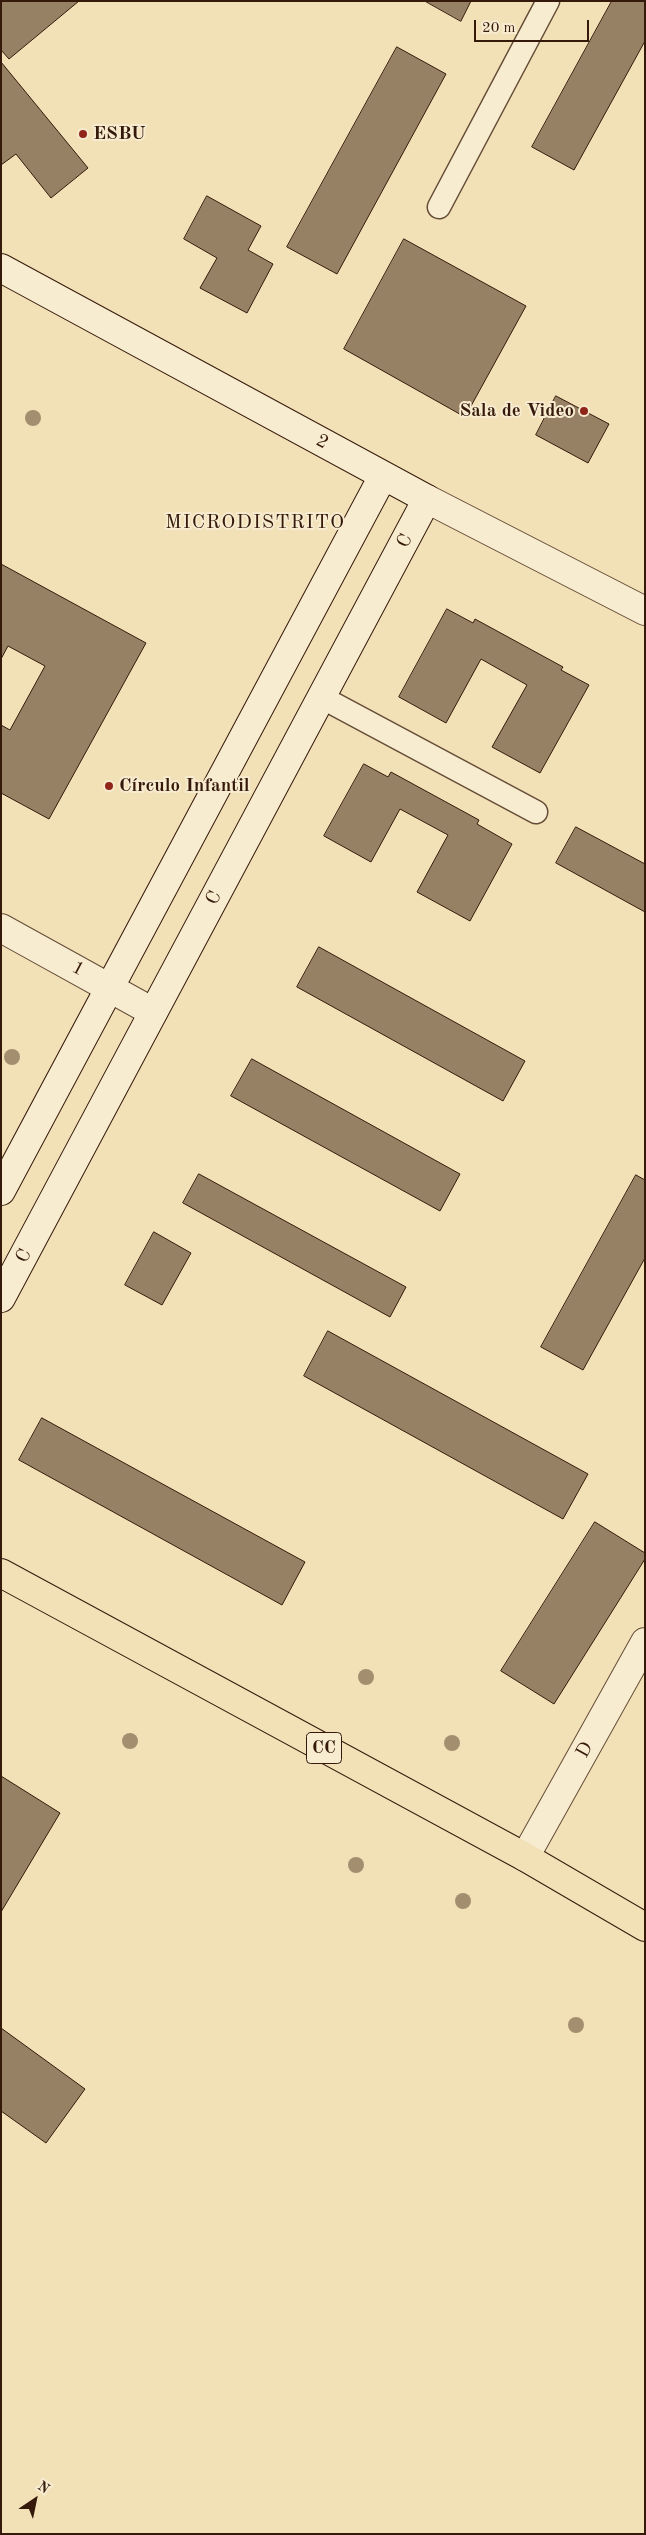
<!DOCTYPE html>
<meta charset="utf-8">
<style>
body{margin:0}
#map{position:relative;width:646px;height:2535px;overflow:hidden;background:#f2e0b6;font-family:"Old Standard TT",serif}
canvas{display:block}
.frame{position:absolute;inset:0;border:2px solid #351a0b;pointer-events:none}
.north{position:absolute;left:10px;top:2475px;width:50px;height:50px;-webkit-text-stroke:4px #f7ebd0;paint-order:stroke;rotate:34deg;font-size:14px;font-weight:700;line-height:20px;text-align:center;color:#351a0b}
.north::after{content:'';display:block;margin:auto;width:18px;height:22px;background:#351a0b;clip-path:polygon(50% 0,100% 100%,50% 72%,0 100%)}
.scale{position:absolute;left:474px;top:20px;width:115px;height:22px;box-sizing:border-box;border:2px solid #351a0b;border-top:0;padding-left:6px;font-size:15px;line-height:18px;white-space:nowrap;color:#351a0b;-webkit-text-stroke:4px #f7ebd0;paint-order:stroke}
</style>
<div id="map">
<canvas width="646" height="2535"></canvas>
<div class="frame"></div>
<div class="north">N</div>
<div class="scale">20 m</div>
</div>
<script>
const g = document.querySelector('canvas').getContext('2d');
g.lineJoin = 'round';
function fill(path, color) { g.fillStyle = color; g.fill(path, 'evenodd'); }
function strokePath(path, color, width, dash) { g.strokeStyle = color; g.lineWidth = width; g.lineCap = dash ? 'butt' : 'round'; g.setLineDash(dash || []); g.stroke(path); }
function label(font, color, halo, rows, align = 'center') {
  g.font = font + ' "Old Standard TT",serif'; g.lineWidth = 4; g.setLineDash([]); g.textBaseline = 'middle'; g.strokeStyle = halo; g.fillStyle = color; for (const [text, x, y, turn = 0] of rows) {
    g.save(); g.translate(x, y); g.rotate((+turn || 0) * Math.PI / 180); g.textAlign = isNaN(turn) ? turn : align; if (halo) g.strokeText(text, 0, 0); g.fillText(text, 0, 0); g.restore();
  }
}
const building = new Path2D(`
 M 1,1 L 79,1 L 9,59 L 1,50 Z
 M 425,1 L 471,1 L 461,21 Z
 M 612,1 L 645,1 L 645,41 L 574,170 L 532,147 Z
 M 397,47 L 446,74 L 337,274 L 287,247 Z
 M 1,62 L 88,168 L 51,198 L 16,154 L 1,165 Z
 M 207,196 L 261,226 L 248,250 L 273,264 L 247,313 L 200,288 L 217,258 L 184,239 Z
 M 404,239 L 526,306 L 465,417 L 344,349 Z
 M 556,396 L 609,424 L 588,463 L 536,435 Z
 M 1,564 L 146,643 L 49,819 L 1,793 L 1,725 L 10,730 L 45,666 L 8,646 L 1,659 Z
 M 447,609 L 473,623 L 475,619 L 563,667 L 561,670 L 589,685 L 540,773 L 492,747 L 527,685 L 481,659 L 446,723 L 399,697 Z
 M 364,764 L 388,777 L 391,772 L 479,820 L 477,824 L 512,844 L 470,921 L 417,892 L 448,835 L 400,809 L 371,862 L 324,836 Z
 M 576,827 L 645,864 L 645,912 L 556,863 Z
 M 319,947 L 525,1061 L 503,1101 L 297,987 Z
 M 252,1059 L 460,1174 L 440,1211 L 231,1096 Z
 M 199,1174 L 406,1287 L 390,1317 L 183,1203 Z
 M 636,1175 L 645,1180 L 645,1258 L 583,1370 L 541,1347 Z
 M 154,1232 L 191,1253 L 162,1305 L 125,1285 Z
 M 328,1331 L 588,1474 L 563,1519 L 304,1376 Z
 M 42,1418 L 305,1562 L 282,1605 L 19,1460 Z
 M 595,1522 L 645,1553 L 645,1559 L 554,1704 L 501,1671 Z
 M 1,1776 L 60,1813 L 1,1912 Z
 M 1,2028 L 85,2089 L 46,2143 L 1,2111 Z`);
fill(building, '#978164');
strokePath(building, '#351a0b', 1);
const lane = new Path2D(`
 M 439,207 L 548,1
 M 321,697 L 536,812`);
const street = new Path2D(`
 M 427,499 L 645,611
 M 1,928 L 153,1012
 M 525,1857 L 645,1642`);
const secondary = new Path2D(`
 M 1,268 L 427,499 L 1,1298
 M 1,1191 L 383,476`);
const highway = new Path2D(`
 M 1,1573 L 525,1857 L 645,1927`);
strokePath(lane, '#644c36', 25);
strokePath(street, '#644c36', 30);
strokePath(secondary, '#351a0b', 30);
strokePath(highway, '#351a0b', 30);
strokePath(lane, '#f7ebd0', 22);
strokePath(street, '#f7ebd0', 28);
strokePath(secondary, '#f7ebd0', 28);
strokePath(highway, '#f2e0b6', 28);
g.fillStyle = '#a48e70';
for (const [x, y] of [
 [33,418],
 [12,1057],
 [366,1677],
 [130,1741],
 [452,1743],
 [356,1865],
 [463,1901],
 [576,2025]
]) { g.beginPath(); g.arc(x, y, 8, 0, 2 * Math.PI); g.fill(); }
for (const [x, y, r, color] of [
 [83,134,5,"#8f2418"],
 [584,411,5,"#8f2418"],
 [109,786,5,"#8f2418"]
]) { const dot = new Path2D(); dot.arc(x, y, r, 0, 2 * Math.PI); g.fillStyle = color; g.fill(dot); strokePath(dot, '#f7ebd0', 2); }
for (const [x, y, w] of [
 [324,1748,35]
]) { const box = new Path2D(); box.roundRect(x - w / 2, y - 15.5, w, 31, 4); g.fillStyle = '#f7ebd0'; g.fill(box); strokePath(box, '#351a0b', 1); }
label('bold 18px', '#351a0b', null, [
 ["CC",324,1748]
]);
label('bold 19px', '#351a0b', '#f7ebd0', [
 ["ESBU",93,134],
 ["Sala de Video",574,411,"right"],
 ["Círculo Infantil",119,786]
], 'left');
label('19px', '#351a0b', '#f7ebd0', [
 ["2",322,442,29],
 ["C",405,541,-62],
 ["C",214,898,-62],
 ["1",78,969,28],
 ["C",24,1256,-62],
 ["D",585,1750,-61]
]);
g.letterSpacing = '1px';
label('20px', '#351a0b', '#f7ebd0', [
 ["MICRODISTRITO",255,523]
]);
g.letterSpacing = '0px';
</script>
